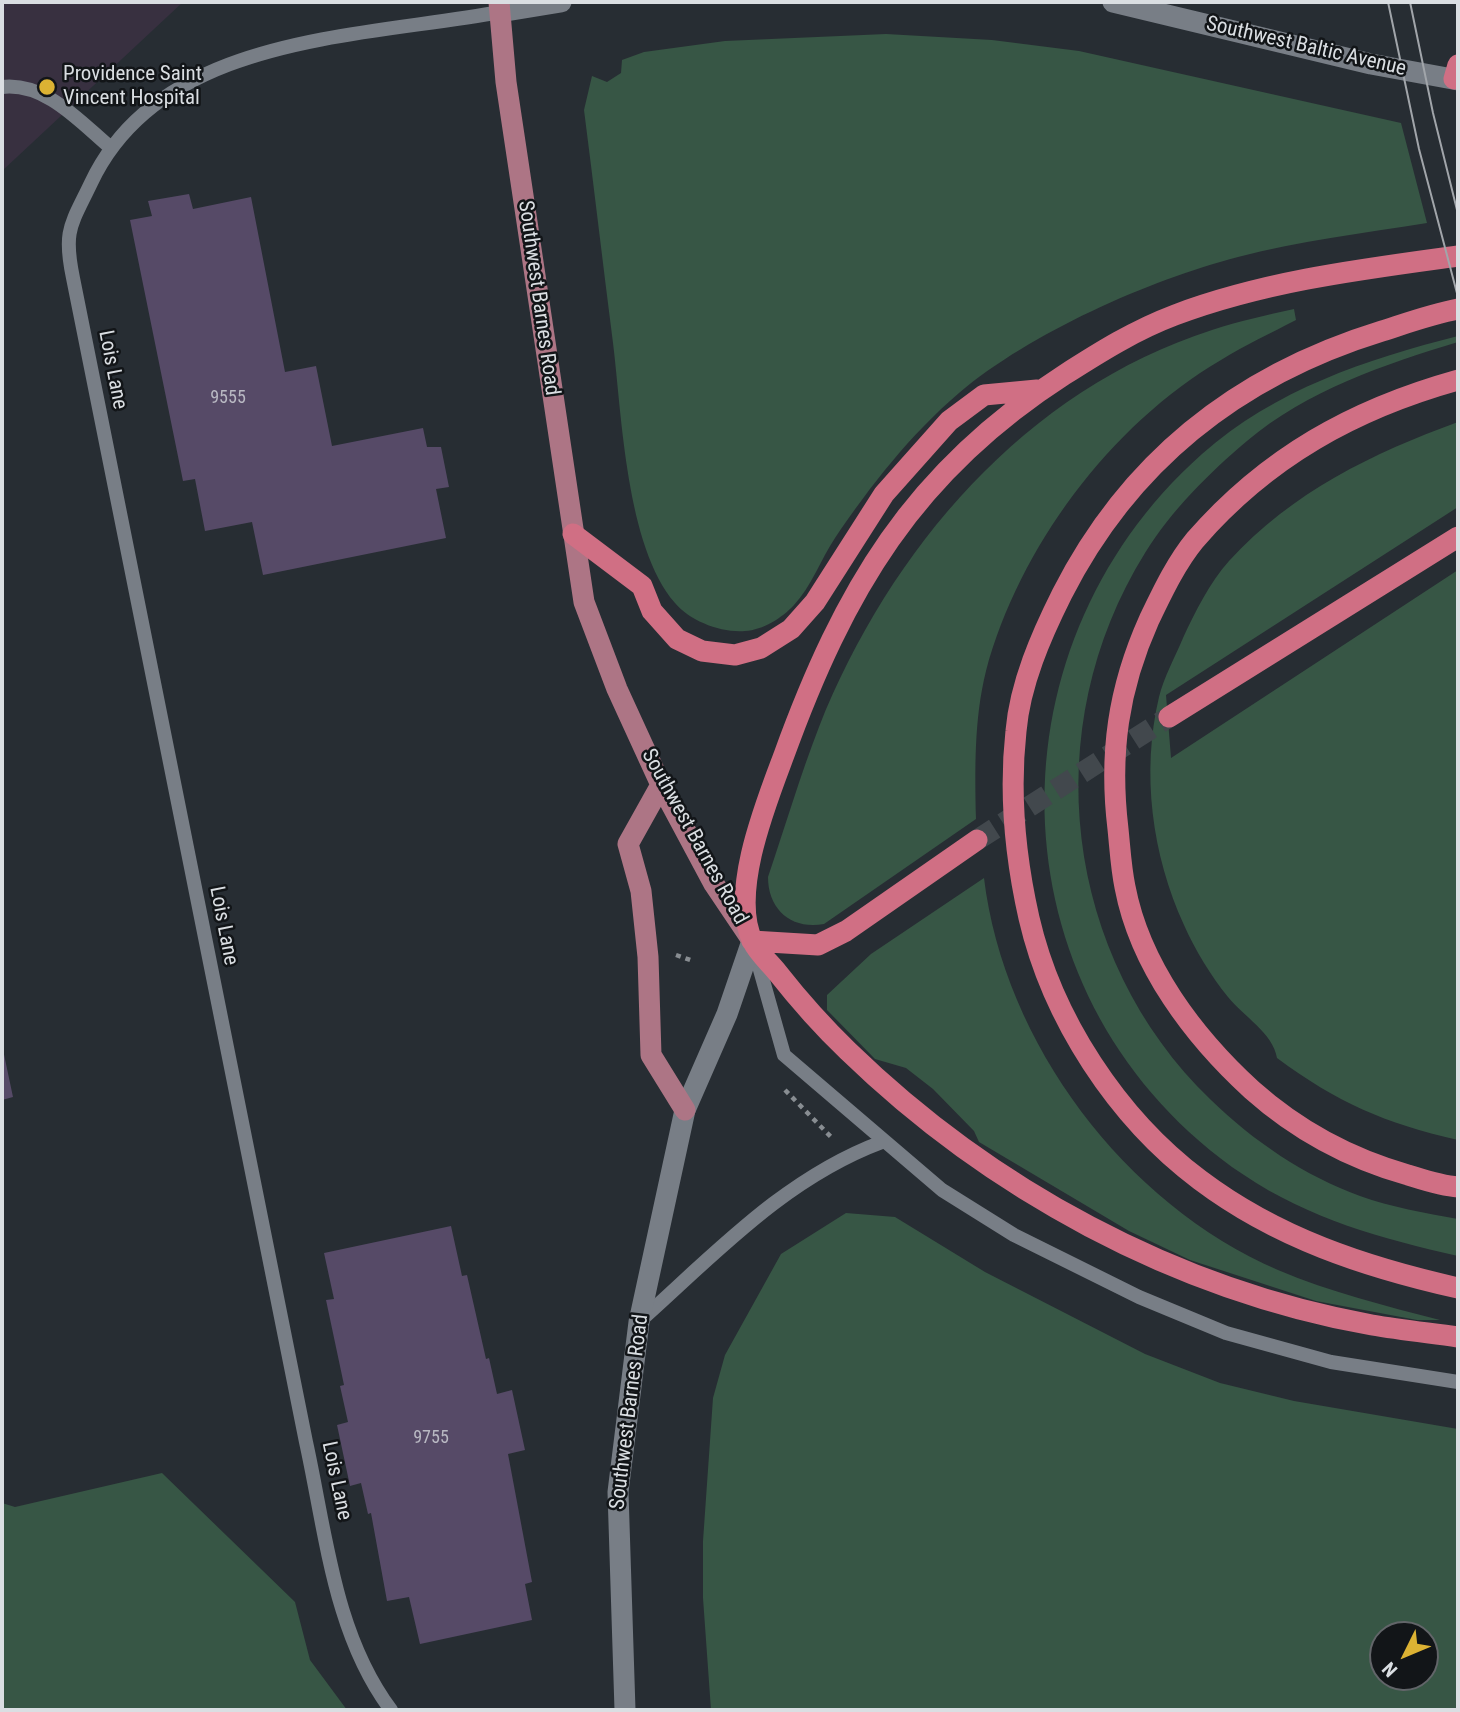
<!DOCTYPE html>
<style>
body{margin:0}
#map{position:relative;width:1460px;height:1712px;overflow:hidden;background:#272d33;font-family:"Roboto Condensed",sans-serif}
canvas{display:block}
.frame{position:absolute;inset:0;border:4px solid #dadee2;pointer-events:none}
.north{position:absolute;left:1369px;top:1621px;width:70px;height:70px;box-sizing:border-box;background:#121518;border:2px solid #626569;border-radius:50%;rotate:227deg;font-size:19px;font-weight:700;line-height:28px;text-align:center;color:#dadee2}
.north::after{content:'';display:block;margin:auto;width:24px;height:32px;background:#dcb233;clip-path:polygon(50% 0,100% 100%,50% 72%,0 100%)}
</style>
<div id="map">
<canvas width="1460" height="1712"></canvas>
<div class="frame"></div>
<div class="north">N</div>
</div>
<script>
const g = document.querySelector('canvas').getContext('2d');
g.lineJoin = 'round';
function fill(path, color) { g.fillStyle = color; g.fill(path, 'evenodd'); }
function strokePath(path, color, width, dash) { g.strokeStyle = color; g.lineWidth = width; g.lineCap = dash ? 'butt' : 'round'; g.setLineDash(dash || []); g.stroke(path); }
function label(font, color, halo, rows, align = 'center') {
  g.font = font + ' "Roboto Condensed",sans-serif'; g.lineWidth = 5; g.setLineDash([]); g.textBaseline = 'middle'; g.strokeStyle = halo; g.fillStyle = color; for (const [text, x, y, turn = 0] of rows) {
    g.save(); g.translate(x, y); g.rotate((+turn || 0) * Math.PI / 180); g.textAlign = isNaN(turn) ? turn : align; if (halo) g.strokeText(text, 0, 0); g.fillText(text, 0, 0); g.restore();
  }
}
fill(new Path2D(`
 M 2,2 L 183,2 L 2,171 Z`), '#383040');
fill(new Path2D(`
 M 886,34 L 992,40 L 1079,51 L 1401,123 L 1427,223 C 1364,233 1300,241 1238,257 C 1149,280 1030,333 959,393 C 910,435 871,485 835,538 C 821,559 811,587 794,605 C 782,618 763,630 745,631 C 721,633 690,621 675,603 C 626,546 622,416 613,343 C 603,265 594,188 584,110 L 592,76 L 607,82 L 621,73 L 622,60 L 644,52 L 725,41 Z
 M 1294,309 L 1296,320 C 1271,333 1245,345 1221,360 C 1110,425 1019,548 986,671 C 974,719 975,770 976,819 L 824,924 C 792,930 768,910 768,877 C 785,827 800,776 819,727 C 890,549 1025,390 1212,330 C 1239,321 1267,315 1294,309 Z
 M 1458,336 L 1458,342 C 1385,364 1306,391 1247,441 C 1209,473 1171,511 1145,553 C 1036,728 1063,957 1211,1100 C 1253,1141 1305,1176 1360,1196 C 1391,1207 1425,1213 1458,1219 L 1458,1256 C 1383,1239 1309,1219 1244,1175 C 993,1005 979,652 1202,454 C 1274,390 1367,359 1458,336 Z
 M 1458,422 L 1458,507 L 1166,695 L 1171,758 L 1458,570 L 1458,1140 C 1384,1123 1338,1103 1277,1058 C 1273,1033 1243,1016 1228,997 C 1211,976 1195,950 1184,925 C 1152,855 1141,773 1159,697 C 1164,677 1175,657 1183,638 C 1195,612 1210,582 1229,561 C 1292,492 1373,453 1458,422 Z
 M 984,878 C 1004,1043 1125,1204 1278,1270 C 1330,1292 1386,1306 1440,1320 L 1417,1320 L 1316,1301 L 1190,1260 L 1129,1231 L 979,1142 L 974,1131 L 933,1089 L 906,1068 L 875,1059 L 827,1010 L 827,995 L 871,954 Z
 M 846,1213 L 895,1217 L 985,1272 L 1145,1354 L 1220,1383 L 1294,1401 L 1458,1429 L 1458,1710 L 711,1710 L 703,1598 L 703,1541 L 713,1398 L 725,1355 L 781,1254 ZM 1383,1635 L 1425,1635 L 1425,1677 L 1383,1677 Z
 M 162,1473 L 295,1602 L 310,1660 L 347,1710 L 2,1710 L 2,1503 L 15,1507 Z`), '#375645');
fill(new Path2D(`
 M 189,194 L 193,209 L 251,197 L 285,372 L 316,366 L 332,446 L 423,428 L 427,447 L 441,447 L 449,487 L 436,489 L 446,538 L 263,575 L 252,522 L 205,531 L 195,479 L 183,481 L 130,220 L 152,216 L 148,201 Z
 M 2,1045 L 13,1097 L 2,1100 Z
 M 451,1226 L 462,1276 L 467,1275 L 486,1359 L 489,1358 L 497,1394 L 512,1390 L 525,1450 L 508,1454 L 532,1582 L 525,1584 L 532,1620 L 420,1644 L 409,1597 L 387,1601 L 371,1513 L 368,1514 L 361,1483 L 350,1486 L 337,1425 L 348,1422 L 340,1386 L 344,1385 L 326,1300 L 334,1299 L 324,1253 Z`), '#564a67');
strokePath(new Path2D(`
 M 977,840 L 1169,717`), '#42484d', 21, [21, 10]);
strokePath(new Path2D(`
 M 676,955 L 693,961
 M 785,1090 L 833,1139`), '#888d92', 4.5, [5, 5]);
strokePath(new Path2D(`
 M 2,87 C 46,82 80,122 111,148
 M 755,952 L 784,1055 L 942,1190 L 1014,1235 L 1139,1297 L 1226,1333 L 1331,1362 L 1458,1382
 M 640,1321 C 715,1254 785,1178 882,1142
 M 391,1710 C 334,1634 326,1533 306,1442 L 73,278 C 63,230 71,225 91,183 C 161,34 361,38 500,12`), '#787e86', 14);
strokePath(new Path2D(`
 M 1113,2 L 1371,64 L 1458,80
 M 500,12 L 561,2
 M 625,1710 L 618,1492 L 639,1322 L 685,1110 L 727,1014 L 752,941`), '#787e86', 21);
strokePath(new Path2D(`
 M 499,2 L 506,82 L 584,602 L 617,689 L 661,785 L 714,884 L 751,939
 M 661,785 L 628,844 L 641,891 L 648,957 L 651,1055 L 685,1110`), '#ad7585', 21);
strokePath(new Path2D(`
 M 1454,79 L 1458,65
 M 1458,256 C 1363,269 1265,281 1175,315 C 1135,330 1100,352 1064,375 C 913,472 844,590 784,755 C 766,803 729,894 753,942 C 758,953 770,963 777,972 C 799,1000 822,1026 848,1051 C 990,1189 1176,1290 1372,1325 C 1401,1330 1430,1333 1458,1337
 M 1458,309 C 1432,314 1407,323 1382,331 C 1239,375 1130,460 1062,594 C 1041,636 1020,684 1016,731 C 1009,794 1015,856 1029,918 C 1052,1018 1117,1118 1200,1180 C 1277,1238 1365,1267 1458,1288
 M 1458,380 C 1354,409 1267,457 1195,540 C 1176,563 1162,593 1149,620 C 1118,689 1109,754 1118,829 C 1120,848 1121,868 1125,887 C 1140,966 1194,1037 1252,1090 C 1298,1131 1348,1158 1408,1175 C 1424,1180 1441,1186 1458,1187
 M 573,534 L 642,586 L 652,611 L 677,639 L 702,651 L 735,655 L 761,648 L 791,629 L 815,602 L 884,494 L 949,421 L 984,395 L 1037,390
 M 1169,717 L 1458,537
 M 752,941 L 818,945 L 846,931 L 977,840`), '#d06f84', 21);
strokePath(new Path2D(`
 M 1388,2 L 1419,149 L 1458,297
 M 1410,2 L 1433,113 L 1458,214`), '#a1a5aa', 2);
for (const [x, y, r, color] of [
 [47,87,9,"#dcb233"]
]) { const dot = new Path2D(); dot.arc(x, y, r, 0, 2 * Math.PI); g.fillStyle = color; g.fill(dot); strokePath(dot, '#121518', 2.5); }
label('18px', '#b9b9c3', null, [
 ["9555",228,398],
 ["9755",431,1438]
]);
label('21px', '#dadee2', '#121518', [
 ["Southwest Baltic Avenue",1306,47,13],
 ["Southwest Barnes Road",538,298,82],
 ["Lois Lane",112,370,79],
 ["Southwest Barnes Road",694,837,61],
 ["Lois Lane",223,926,79],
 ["Southwest Barnes Road",630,1412,-83],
 ["Lois Lane",336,1481,78]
]);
label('21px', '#dadee2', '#121518', [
 ["Providence Saint",63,75],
 ["Vincent Hospital",63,99]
], 'left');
</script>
